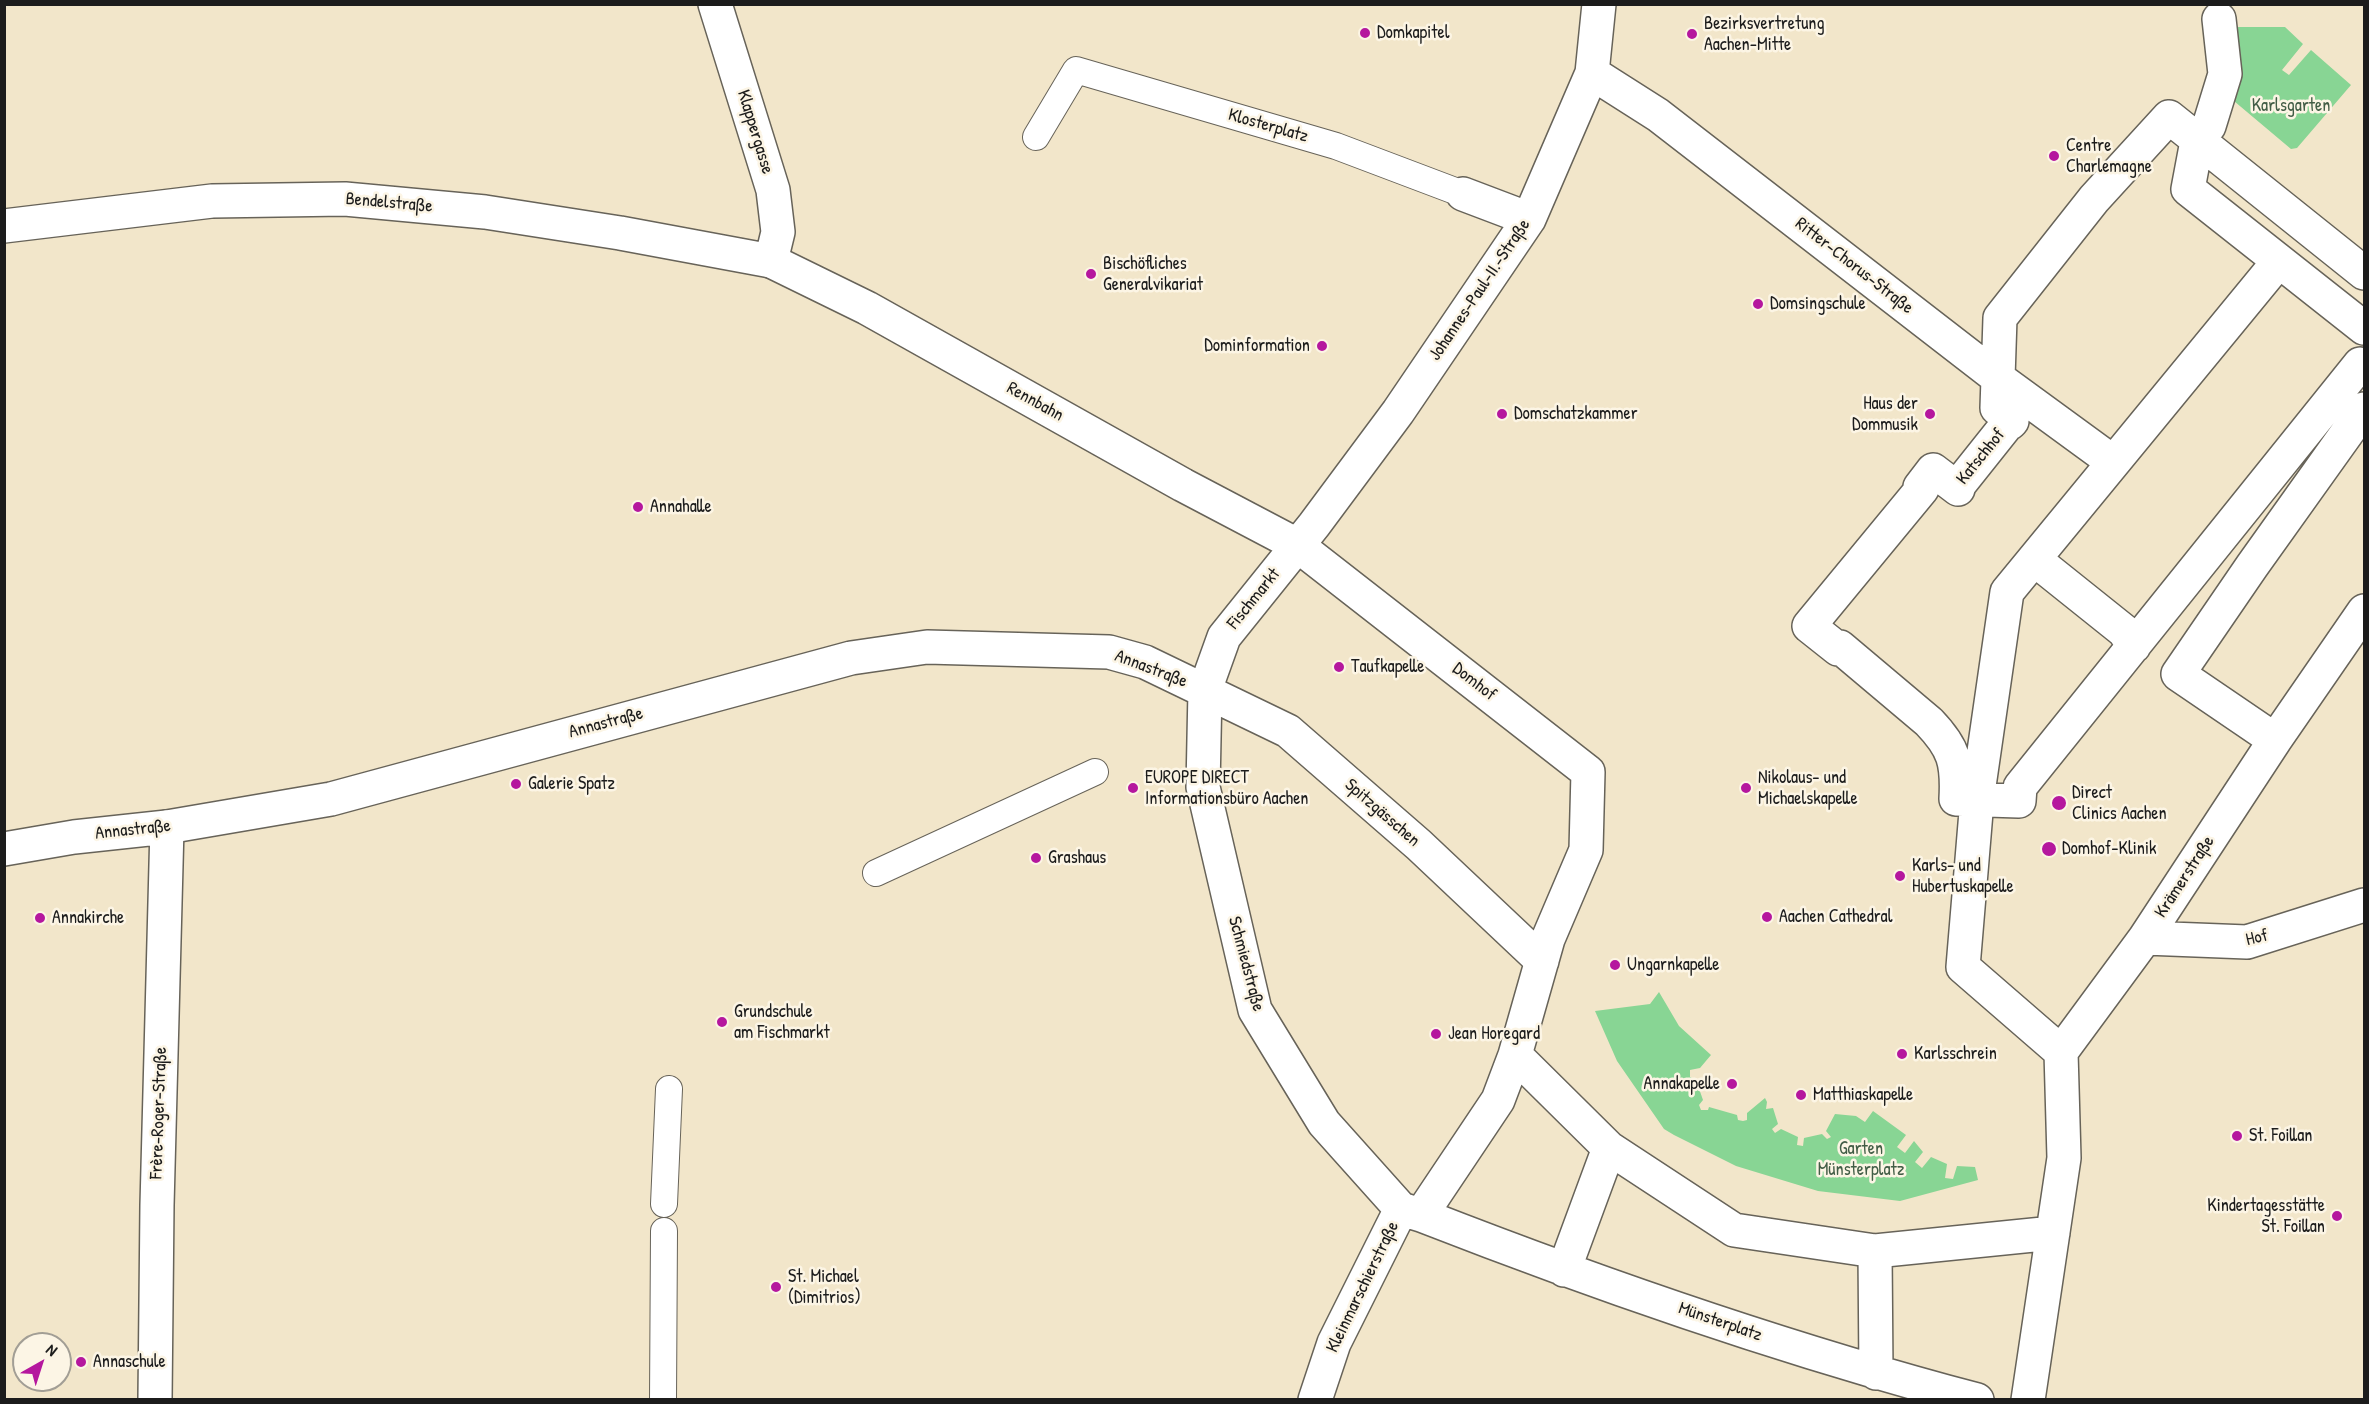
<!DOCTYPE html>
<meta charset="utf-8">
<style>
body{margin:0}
#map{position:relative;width:2369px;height:1404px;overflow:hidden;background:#f2e6ca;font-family:"Patrick Hand",sans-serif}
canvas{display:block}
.frame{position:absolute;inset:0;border:6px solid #1c1c1c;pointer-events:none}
.north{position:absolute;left:12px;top:1332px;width:60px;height:60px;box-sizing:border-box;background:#fcf5e5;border:2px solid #a29e95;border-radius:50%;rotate:39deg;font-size:16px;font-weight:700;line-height:24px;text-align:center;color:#1c1c1c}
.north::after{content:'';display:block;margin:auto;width:21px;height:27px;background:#b5179e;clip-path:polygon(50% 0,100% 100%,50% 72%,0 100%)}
</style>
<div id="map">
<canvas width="2369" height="1404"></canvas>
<div class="frame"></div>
<div class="north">N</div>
</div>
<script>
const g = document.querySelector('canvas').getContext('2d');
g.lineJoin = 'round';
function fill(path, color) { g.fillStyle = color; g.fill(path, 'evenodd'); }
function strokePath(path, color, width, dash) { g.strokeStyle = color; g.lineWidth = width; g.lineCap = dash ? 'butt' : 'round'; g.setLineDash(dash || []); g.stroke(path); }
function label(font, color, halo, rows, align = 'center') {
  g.font = font + ' "Patrick Hand",sans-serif'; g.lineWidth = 5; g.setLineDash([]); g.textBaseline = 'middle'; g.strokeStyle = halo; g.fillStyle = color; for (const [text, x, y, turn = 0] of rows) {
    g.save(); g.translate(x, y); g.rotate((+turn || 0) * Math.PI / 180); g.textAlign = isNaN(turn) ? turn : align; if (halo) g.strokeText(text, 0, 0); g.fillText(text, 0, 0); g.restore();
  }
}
fill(new Path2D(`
 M 2237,27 L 2285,27 L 2303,44 L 2282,70 L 2289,75 L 2311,50 L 2351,85 L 2297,148 L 2291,149 L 2228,96 Z
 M 1659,992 L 1679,1026 L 1711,1055 L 1700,1068 L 1690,1070 L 1690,1077 L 1696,1080 L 1703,1100 L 1699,1105 L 1701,1110 L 1708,1110 L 1709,1107 L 1737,1115 L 1738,1120 L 1743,1121 L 1747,1120 L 1747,1113 L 1765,1098 L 1767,1102 L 1766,1109 L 1773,1108 L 1778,1124 L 1772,1129 L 1775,1133 L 1781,1129 L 1798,1137 L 1797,1145 L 1803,1146 L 1804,1138 L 1822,1134 L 1827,1139 L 1831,1137 L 1826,1131 L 1835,1114 L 1856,1116 L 1865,1122 L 1873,1111 L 1906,1135 L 1897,1147 L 1905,1153 L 1914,1141 L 1923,1152 L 1915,1162 L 1922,1168 L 1931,1157 L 1947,1164 L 1945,1178 L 1953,1179 L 1957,1166 L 1975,1167 L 1978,1180 L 1900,1201 L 1818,1191 L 1736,1166 L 1674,1135 L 1664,1129 L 1617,1061 L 1595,1011 L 1650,1004 Z`), '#88d594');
const service = new Path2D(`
 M 1036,137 L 1076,70 L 1336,146 L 1463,194
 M 876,873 L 1095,772
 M 664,1204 L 669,1089
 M 663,1400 L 664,1231`);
const pedestrian = new Path2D(`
 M 1599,4 L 1592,73 L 1529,219 L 1398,412 L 1314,525 L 1224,637 L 1205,690 L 1203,787 L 1255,1010 L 1324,1123 L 1401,1209 L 1421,1215 C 1603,1286 1788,1350 1977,1400
 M 1592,73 L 1658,115 L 1998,378 L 2113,462
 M 2209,126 L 2225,74 L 2219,19
 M 2197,141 L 2188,189 L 2364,328
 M 1463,194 L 1529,219
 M 771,261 L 867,308 L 1183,485 L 1297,545 L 1588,772 L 1586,850 L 1548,939 L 1515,1055 L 1498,1100 L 1421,1215
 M 2364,273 L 2169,117 L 2094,199 L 2000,318 L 1997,408 L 2012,421 L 2010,423 L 2009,422 L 1958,486 L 1958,489 L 1933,470 L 1920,487 L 1922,489 L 1809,626 L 1838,649 L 1840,647 L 1929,722 C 1954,748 1958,763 1956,799 L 2019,801 L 2020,787 L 2360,364 L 2364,367
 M 2034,559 L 2124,631 L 2134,646
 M 2275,740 L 2178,674 L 2252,566 L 2364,409
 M 167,827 L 331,799 L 851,658 L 927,647 L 1109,652 L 1145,662 L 1288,731 L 1419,845 L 1542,961
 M 2145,938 L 2247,942 L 2364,905
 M 2061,1052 L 1963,967 L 1977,800 L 2007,592 L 2279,261
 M 1515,1055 L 1609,1148 L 1734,1230 L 1875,1251 L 2053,1233
 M 1875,1251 L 1876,1373
 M 1564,1270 L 1609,1148
 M 1315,1400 L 1334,1343 L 1401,1209
 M 2028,1400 L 2064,1158 L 2061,1052 L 2145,938 L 2275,740 L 2364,611`);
const minor = new Path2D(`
 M 4,226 L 212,201 L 345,199 L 485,212 L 620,233 L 771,261 L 778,232 L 773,190 L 715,4
 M 4,849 L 74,837 L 167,827 L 157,1205 L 155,1400`);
strokePath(service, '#676359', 28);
strokePath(pedestrian, '#676359', 36);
strokePath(minor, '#676359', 36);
strokePath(service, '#fff', 26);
strokePath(pedestrian, '#fff', 33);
strokePath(minor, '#fff', 33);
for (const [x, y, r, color] of [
 [1365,33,6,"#b5179e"],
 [1692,34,6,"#b5179e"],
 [2054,156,6,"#b5179e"],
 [1091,274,6,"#b5179e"],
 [1758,304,6,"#b5179e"],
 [1322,346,6,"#b5179e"],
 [1502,414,6,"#b5179e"],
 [1930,414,6,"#b5179e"],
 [638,507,6,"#b5179e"],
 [1339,667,6,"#b5179e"],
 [516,784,6,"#b5179e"],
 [1133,788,6,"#b5179e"],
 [1746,788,6,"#b5179e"],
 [2059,803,8,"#b5179e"],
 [2049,849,8,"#b5179e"],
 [1036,858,6,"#b5179e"],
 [1900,876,6,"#b5179e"],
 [1767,917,6,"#b5179e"],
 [40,918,6,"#b5179e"],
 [1615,965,6,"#b5179e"],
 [722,1022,6,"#b5179e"],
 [1436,1034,6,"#b5179e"],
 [1902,1054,6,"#b5179e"],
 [1732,1084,6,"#b5179e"],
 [1801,1095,6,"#b5179e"],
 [2237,1136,6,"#b5179e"],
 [2337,1216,6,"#b5179e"],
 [776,1287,6,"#b5179e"],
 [81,1362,6,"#b5179e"]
]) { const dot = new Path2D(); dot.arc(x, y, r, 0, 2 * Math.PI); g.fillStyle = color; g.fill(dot); strokePath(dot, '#fcf5e5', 2); }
label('18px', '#1c1c1c', '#fcf5e5', [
 ["Bezirksvertretung",1704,24],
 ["Aachen-Mitte",1704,45],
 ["Domkapitel",1377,33],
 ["Centre",2066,146],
 ["Charlemagne",2066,167],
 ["Bischöfliches",1103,264],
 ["Generalvikariat",1103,285],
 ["Domsingschule",1770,304],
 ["Dominformation",1310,346,"right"],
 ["Haus der",1918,404,"right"],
 ["Dommusik",1918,425,"right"],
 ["Domschatzkammer",1514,414],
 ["Annahalle",650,507],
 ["Taufkapelle",1351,667],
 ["EUROPE DIRECT",1145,778],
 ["Informationsbüro Aachen",1145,799],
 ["Nikolaus- und",1758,778],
 ["Michaelskapelle",1758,799],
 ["Galerie Spatz",528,784],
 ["Direct",2072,793],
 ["Clinics Aachen",2072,814],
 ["Domhof-Klinik",2062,849],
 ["Grashaus",1048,858],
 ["Karls- und",1912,866],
 ["Hubertuskapelle",1912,887],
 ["Aachen Cathedral",1779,917],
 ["Annakirche",52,918],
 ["Ungarnkapelle",1627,965],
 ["Grundschule",734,1012],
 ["am Fischmarkt",734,1033],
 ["Jean Horegard",1448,1034],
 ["Karlsschrein",1914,1054],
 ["Annakapelle",1720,1084,"right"],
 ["Matthiaskapelle",1813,1095],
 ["St. Foillan",2249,1136],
 ["Kindertagesstätte",2325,1206,"right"],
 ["St. Foillan",2325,1227,"right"],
 ["St. Michael",788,1277],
 ["(Dimitrios)",788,1298],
 ["Annaschule",93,1362]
], 'left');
label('18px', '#425d46', '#fcf5e5', [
 ["Karlsgarten",2291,106],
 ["Garten",1861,1149],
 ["Münsterplatz",1861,1170]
]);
label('18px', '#1c1c1c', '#fcf5e5', [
 ["Klosterplatz",1268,126,16],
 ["Klappergasse",755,132,73],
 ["Bendelstraße",389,203,5],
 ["Ritter-Chorus-Straße",1854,266,38],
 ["Johannes-Paul-II.-Straße",1480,290,-56],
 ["Rennbahn",1035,402,29],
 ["Katschhof",1981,457,-51],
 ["Fischmarkt",1254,599,-51],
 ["Annastraße",1151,669,21],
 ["Domhof",1474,682,38],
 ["Annastraße",606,723,-15],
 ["Spitzgässchen",1382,813,41],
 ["Annastraße",133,830,-6],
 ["Krämerstraße",2185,877,-57],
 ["Hof",2257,938,-13],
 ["Schmiedstraße",1246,964,75],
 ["Frère-Roger-Straße",159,1113,-88],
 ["Kleinmarschierstraße",1363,1287,-64],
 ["Münsterplatz",1720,1322,19]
]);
</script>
